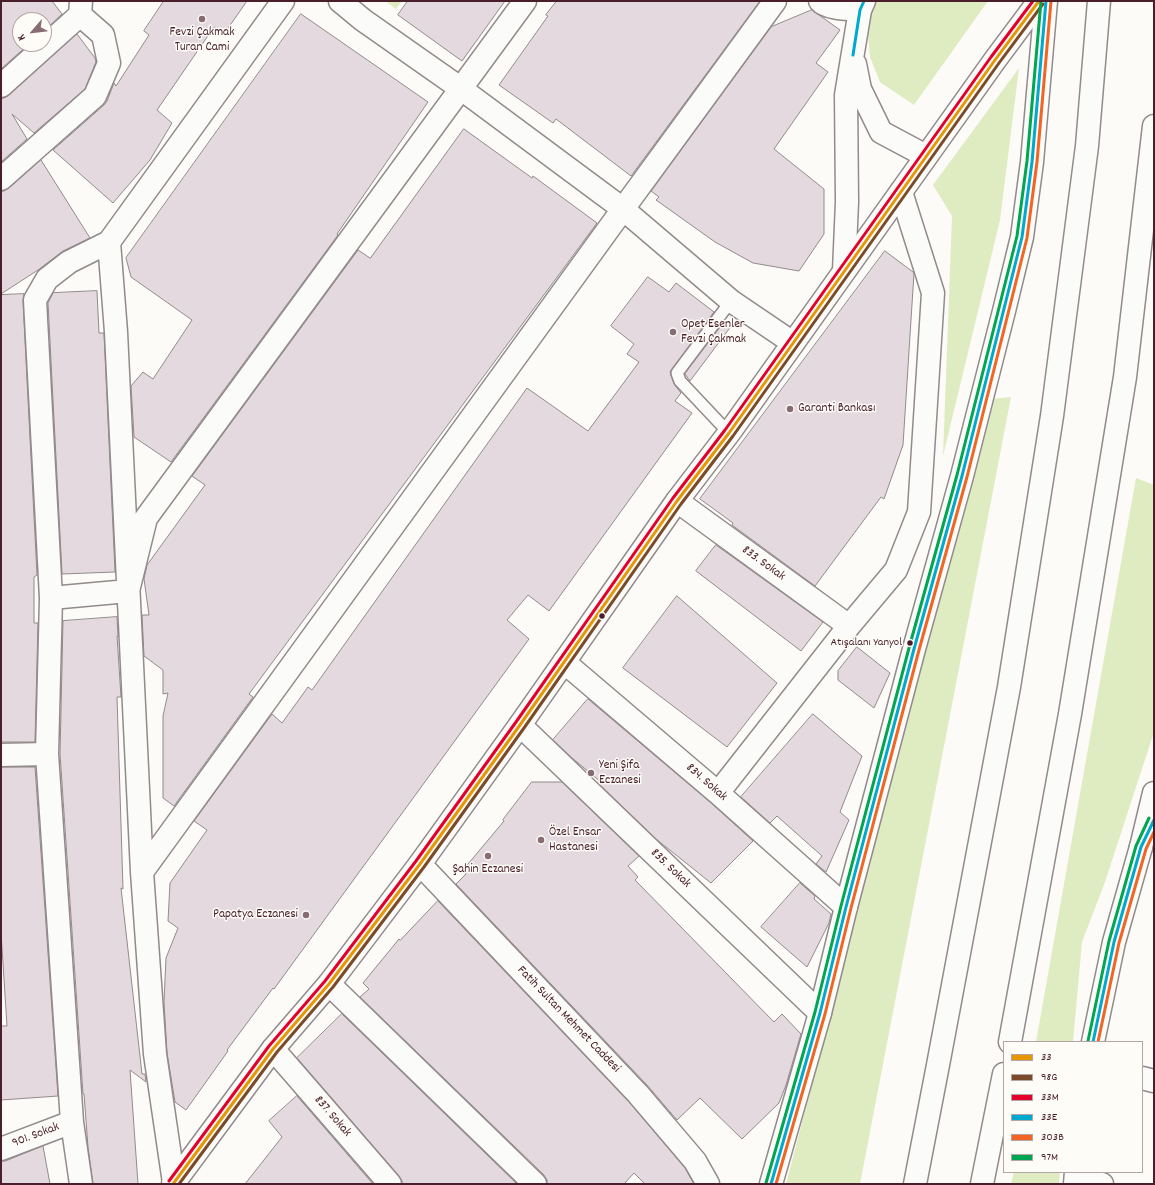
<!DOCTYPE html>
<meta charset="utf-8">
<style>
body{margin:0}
#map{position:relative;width:1155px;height:1185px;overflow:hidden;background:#fcfbf8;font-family:Dekko,sans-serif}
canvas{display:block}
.frame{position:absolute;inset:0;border:2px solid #4a1f2b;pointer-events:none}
.legend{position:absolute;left:1003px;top:1041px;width:140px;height:132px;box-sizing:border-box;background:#fdfcf7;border:1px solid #b5a4a5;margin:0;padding:5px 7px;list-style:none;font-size:12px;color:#4a1f2b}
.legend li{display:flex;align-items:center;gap:8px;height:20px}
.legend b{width:20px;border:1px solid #b5a4a5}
.north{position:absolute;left:12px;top:12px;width:40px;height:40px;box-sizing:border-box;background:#fdfcf7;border:1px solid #b5a4a5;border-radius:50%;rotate:242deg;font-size:11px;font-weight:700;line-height:16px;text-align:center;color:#4a1f2b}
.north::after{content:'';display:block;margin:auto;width:14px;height:18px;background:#886c73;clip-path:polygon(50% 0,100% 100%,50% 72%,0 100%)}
</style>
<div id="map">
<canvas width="1155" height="1185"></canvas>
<div class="frame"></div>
<ul class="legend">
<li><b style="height:5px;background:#e69804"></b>33</li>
<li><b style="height:5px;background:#7a4b2a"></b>98G</li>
<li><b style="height:5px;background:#e4002b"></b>33M</li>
<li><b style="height:5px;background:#00a9ce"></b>33E</li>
<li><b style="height:5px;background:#f26522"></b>303B</li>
<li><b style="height:5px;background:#00a651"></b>97M</li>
</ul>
<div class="north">K</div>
</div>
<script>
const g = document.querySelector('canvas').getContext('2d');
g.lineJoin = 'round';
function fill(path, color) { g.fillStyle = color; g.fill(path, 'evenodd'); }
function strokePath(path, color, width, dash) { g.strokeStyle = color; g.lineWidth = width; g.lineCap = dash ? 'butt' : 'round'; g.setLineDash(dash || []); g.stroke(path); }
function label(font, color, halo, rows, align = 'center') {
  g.font = font + ' Dekko,sans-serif'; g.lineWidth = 3; g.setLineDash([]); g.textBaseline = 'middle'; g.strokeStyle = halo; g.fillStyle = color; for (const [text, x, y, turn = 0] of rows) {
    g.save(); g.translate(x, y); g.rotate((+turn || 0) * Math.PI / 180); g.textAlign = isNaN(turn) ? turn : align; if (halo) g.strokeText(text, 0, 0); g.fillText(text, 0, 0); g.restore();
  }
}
fill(new Path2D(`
 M 385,1 L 402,1 L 396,9 Z
 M 875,1 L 988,1 L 914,105 L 880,82 L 870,57 L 867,24 Z
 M 1019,68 L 1000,220 L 943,456 L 952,216 L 933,185 Z
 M 1011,397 L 860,1184 L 786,1184 L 991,399 Z
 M 1136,478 L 1154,485 L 1154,732 L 1105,882 L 1082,942 L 1073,1042 L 1036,1042 Z
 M 1014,1172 L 1060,1172 L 1059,1184 L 1011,1184 Z`), '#dfebc1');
const building = new Path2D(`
 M 1,1 L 52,1 L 62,14 L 44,31 L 44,20 L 20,20 L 20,44 L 29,44 L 1,69 Z
 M 164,1 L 247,1 L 224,34 L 214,27 L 157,110 L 172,123 L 150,160 L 113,203 L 53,150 L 104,105 L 107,101 L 114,83 L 116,86 L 149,35 L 144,31 Z
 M 408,1 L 505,1 L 462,61 L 398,15 Z
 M 557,1 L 760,1 L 631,176 L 556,119 L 553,123 L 499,85 L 548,16 L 546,15 Z
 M 812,10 L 840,30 L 816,63 L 828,72 L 774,149 L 824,189 L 824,234 L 799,271 L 753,263 L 715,242 L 656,200 L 659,197 L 651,191 L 771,27 Z
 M 301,14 L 428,102 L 337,234 L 338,235 L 171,462 L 134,437 L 131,386 L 143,372 L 153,379 L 192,320 L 131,277 L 126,258 Z
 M 77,34 L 95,58 L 96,62 L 85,89 L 34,133 L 12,114 L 27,139 L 1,162 L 1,98 L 4,98 L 9,95 Z
 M 464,129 L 532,178 L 533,176 L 597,223 L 249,694 L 253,697 L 174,806 L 163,798 L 163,716 L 168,693 L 163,694 L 163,670 L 144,656 L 142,615 L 149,615 L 144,579 L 147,565 L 205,485 L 192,476 L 358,250 L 370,258 Z
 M 41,160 L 90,238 L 63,251 L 38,270 L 1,294 L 1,191 L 4,191 L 9,188 Z
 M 885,251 L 913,272 L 914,273 L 903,445 L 884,499 L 881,497 L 815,586 L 732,525 L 733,523 L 700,499 Z
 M 648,277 L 669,292 L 676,283 L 714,312 L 670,372 L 674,384 L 681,393 L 675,401 L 692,413 L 549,611 L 528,595 L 507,620 L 529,639 L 274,989 L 273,988 L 227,1050 L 228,1051 L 186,1110 L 175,1102 L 167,1053 L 164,1002 L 166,958 L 178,928 L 168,921 L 170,883 L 207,830 L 194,821 L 272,714 L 282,723 L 308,687 L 312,690 L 527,388 L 588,431 L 639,362 L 627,354 L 634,344 L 611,326 Z
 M 97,291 L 99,333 L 104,333 L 115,572 L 62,574 L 48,303 L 53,293 Z
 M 24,294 L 23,301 L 37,575 L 34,577 L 34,623 L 38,623 L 35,742 L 1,742 L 1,295 Z
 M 726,320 L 732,325 L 690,381 L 685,374 Z
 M 716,545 L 823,622 L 801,651 L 696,571 Z
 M 677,596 L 777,683 L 727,747 L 623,668 Z
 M 117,617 L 118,637 L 117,636 L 121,697 L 117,697 L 123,889 L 121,888 L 142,1074 L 145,1074 L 146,1082 L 130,1070 L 138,1184 L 93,1184 L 88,1147 L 84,1094 L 83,1094 L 60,754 L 63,621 Z
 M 857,647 L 890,673 L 874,708 L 838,680 L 838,671 Z
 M 588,699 L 710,802 L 753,841 L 711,883 L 656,839 L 598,783 L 602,783 L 571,757 L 553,740 Z
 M 813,714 L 862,756 L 840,812 L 849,820 L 826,872 L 816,864 L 822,856 L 777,816 L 770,823 L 741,797 Z
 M 1,767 L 35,767 L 58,1096 L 1,1100 L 1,1026 L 7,1026 L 1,932 Z
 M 532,782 L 562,782 L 639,856 L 628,866 L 638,877 L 635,880 L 774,1022 L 782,1014 L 801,1034 L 786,1085 L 779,1103 L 742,1139 L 700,1098 L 677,1120 L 647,1085 L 456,884 L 466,874 L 463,870 L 504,821 L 503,820 Z
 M 800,883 L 815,896 L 814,899 L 831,914 L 829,923 L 807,967 L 761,927 Z
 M 438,901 L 629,1102 L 685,1168 L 694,1184 L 645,1184 L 634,1173 L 624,1184 L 547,1184 L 547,1180 L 544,1175 L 360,997 L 369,989 L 363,983 L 399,939 L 400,940 Z
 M 342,1014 L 517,1184 L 402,1184 L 402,1181 L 399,1176 L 297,1058 Z
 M 297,1096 L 373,1184 L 245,1184 L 282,1137 L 269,1121 Z
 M 43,1146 L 50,1184 L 1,1184 L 1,1161 L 5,1161 Z`);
fill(building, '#e3d9de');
strokePath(building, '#928a8b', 1);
const lane = new Path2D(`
 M 729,433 L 680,381 L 677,373 L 731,301`);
const street = new Path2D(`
 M 340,1 L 363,20 L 460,88 L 623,209 L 731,301 L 793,343
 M 820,1 C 827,9 850,9 860,10
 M 1,86 L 80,15
 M 1,179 L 95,96 L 109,63 L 103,35 L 80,15 L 81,1
 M 109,242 L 116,332 L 142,872 L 155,1054 L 174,1183
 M 677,501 L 849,626
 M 51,598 L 128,591 L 146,518 L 525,1
 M 564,662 L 718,793 L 846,907
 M 520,725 L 820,1013
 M 1,755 L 47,754
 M 718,793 L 849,626 L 896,570 L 919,512 L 933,293 L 901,192
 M 420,864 L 638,1094 L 695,1161 L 708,1184
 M 142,872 L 623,209 L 775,1
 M 329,984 L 535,1184
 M 273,1049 L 390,1184
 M 1142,1078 L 1154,1081
 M 1,1149 L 72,1122
 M 1076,1177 L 1102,1184
 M 81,1184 L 72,1122 L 47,754 L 51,598 L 35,300 L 47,279 L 69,262 L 109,242 L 283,1`);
const secondary = new Path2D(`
 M 173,1184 L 273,1049 L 329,984 L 420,864 L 520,725 L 677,501 L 729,433 L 995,60 L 1039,1`);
const primary = new Path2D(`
 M 1093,1042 L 1114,942 L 1141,847
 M 1075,1184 L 1076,1172`);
const highway = new Path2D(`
 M 855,64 L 860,89 L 881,132 L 926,156
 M 844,271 L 847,202 L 846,95 L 860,10 L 864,1
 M 1141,847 L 1154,793
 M 1010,1042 L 1070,714 L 1125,377 L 1154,126
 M 771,1184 L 820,1013 L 846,907 L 914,649 L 962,476 L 1004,311 L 1022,237 L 1032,162 L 1046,1
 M 915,1184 L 938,1065 L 1009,687 L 1052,416 L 1087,146 L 1099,1
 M 982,1184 L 1004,1074`);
strokePath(lane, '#928a8b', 14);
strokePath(street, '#928a8b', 25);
strokePath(secondary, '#928a8b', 25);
strokePath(primary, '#928a8b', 25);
strokePath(highway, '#928a8b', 25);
strokePath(lane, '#fbfbf9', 11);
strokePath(street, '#fbfbf9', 22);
strokePath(secondary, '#fbfbf9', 22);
strokePath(primary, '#fbfbf9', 22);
strokePath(highway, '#fbfbf9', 22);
strokePath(new Path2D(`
 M 173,1184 L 273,1049 L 329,984 L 420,864 L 520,725 L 677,501 L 729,433 L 995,60 L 1039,1`), '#e69804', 3);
strokePath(new Path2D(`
 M 179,1184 L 277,1052 L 333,987 L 424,867 L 524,728 L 681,504 L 733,436 L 999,63 L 1043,4`), '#7a4b2a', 3);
strokePath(new Path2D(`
 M 169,1181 L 269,1046 L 325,981 L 416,861 L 516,722 L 673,498 L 725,430 L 991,57 L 1033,1`), '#e4002b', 3);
strokePath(new Path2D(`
 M 853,55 L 860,10 L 864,1
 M 1093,1042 L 1114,942 L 1141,847 L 1154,820
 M 771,1184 L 820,1013 L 846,907 L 914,649 L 962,476 L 1022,237 L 1032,162 L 1046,1`), '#00a9ce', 3);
strokePath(new Path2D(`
 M 1098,1042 L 1119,943 L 1146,849 L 1154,832
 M 776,1184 L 825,1014 L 851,908 L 919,650 L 967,477 L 1027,238 L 1037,162 L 1051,1`), '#f26522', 3);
strokePath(new Path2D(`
 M 1088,1041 L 1109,941 L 1136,846 L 1149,818
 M 766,1183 L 815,1012 L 841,906 L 909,648 L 957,475 L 1017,236 L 1027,161 L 1041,1`), '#00a651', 3);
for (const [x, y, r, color] of [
 [202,19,4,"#886c73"],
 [673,332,4,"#886c73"],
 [790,409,4,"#886c73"],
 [602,616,3.5,"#4a1f2b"],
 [910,643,3.5,"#4a1f2b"],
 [591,773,4,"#886c73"],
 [541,840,4,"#886c73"],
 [488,856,4,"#886c73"],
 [306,915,4,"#886c73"]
]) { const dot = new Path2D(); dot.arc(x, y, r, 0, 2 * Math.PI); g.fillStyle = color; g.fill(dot); strokePath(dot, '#fdfcf7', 1.5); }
label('12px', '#4a1f2b', '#fdfcf7', [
 ["Atışalanı Yanyol",902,643]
], 'right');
label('13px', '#4a1f2b', '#fdfcf7', [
 ["Fevzi Çakmak",202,33,"center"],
 ["Turan Cami",202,48,"center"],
 ["Opet Esenler",681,325],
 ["Fevzi Çakmak",681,340],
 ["Garanti Bankası",798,409],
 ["Yeni Şifa",599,766],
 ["Eczanesi",599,781],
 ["Özel Ensar",549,833],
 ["Hastanesi",549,848],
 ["Şahin Eczanesi",488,870,"center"],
 ["Papatya Eczanesi",298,915,"right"]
], 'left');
label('13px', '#4a1f2b', '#fdfcf7', [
 ["833. Sokak",763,564,36],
 ["834. Sokak",706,783,41],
 ["835. Sokak",670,869,44],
 ["Fatih Sultan Mehmet Caddesi",568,1020,46],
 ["837. Sokak",332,1117,49],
 ["901. Sokak",36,1136,-21]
]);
</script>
